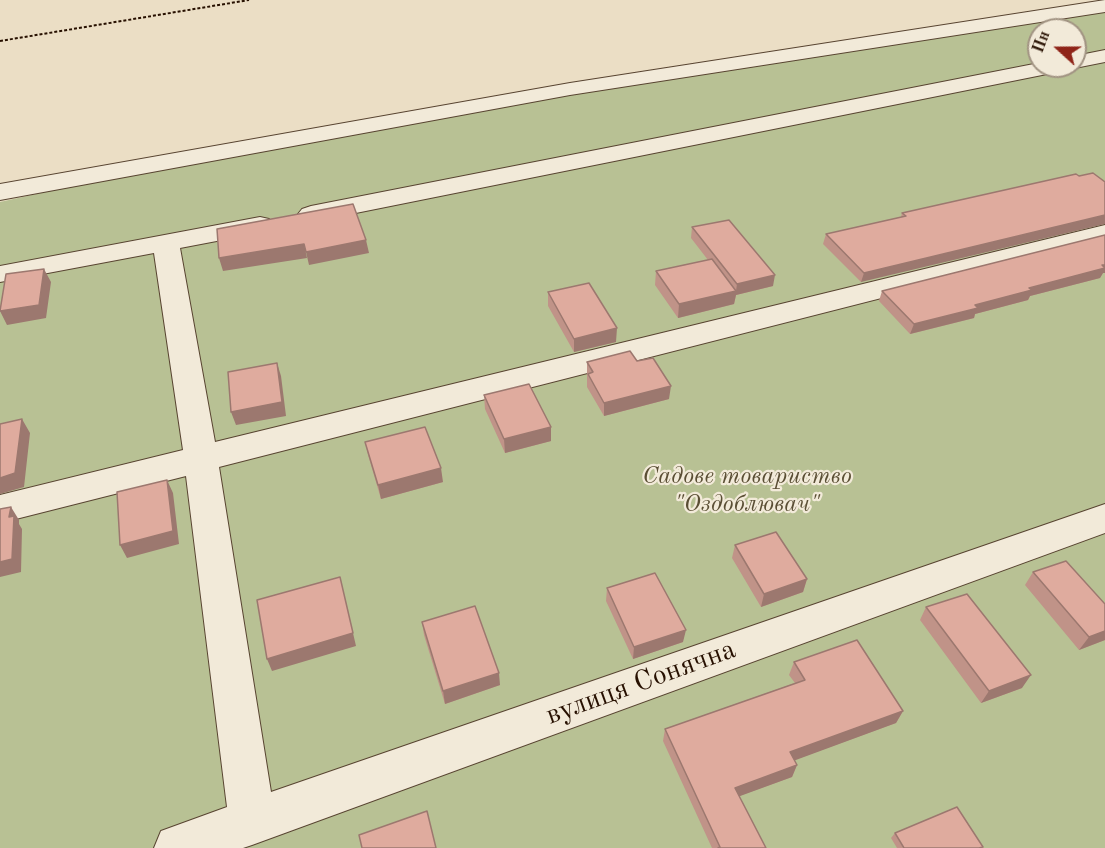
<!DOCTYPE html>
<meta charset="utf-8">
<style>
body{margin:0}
#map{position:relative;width:1105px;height:848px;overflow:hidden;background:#ebdec5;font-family:"Old Standard TT",serif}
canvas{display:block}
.north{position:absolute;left:1027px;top:18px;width:60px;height:60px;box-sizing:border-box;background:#f2ead9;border:2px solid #a19382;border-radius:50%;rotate:291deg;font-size:16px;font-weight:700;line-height:24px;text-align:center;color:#271000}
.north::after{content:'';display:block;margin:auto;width:21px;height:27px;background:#8f2418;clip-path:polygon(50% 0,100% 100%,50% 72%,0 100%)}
</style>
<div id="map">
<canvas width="1105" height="848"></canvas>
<div class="north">Пн</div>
</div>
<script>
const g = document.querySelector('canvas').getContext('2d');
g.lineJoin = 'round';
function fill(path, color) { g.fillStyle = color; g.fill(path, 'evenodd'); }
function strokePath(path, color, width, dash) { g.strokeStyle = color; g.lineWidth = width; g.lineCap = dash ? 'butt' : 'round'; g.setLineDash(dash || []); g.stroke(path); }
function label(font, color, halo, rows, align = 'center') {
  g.font = font + ' "Old Standard TT",serif'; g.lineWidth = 4.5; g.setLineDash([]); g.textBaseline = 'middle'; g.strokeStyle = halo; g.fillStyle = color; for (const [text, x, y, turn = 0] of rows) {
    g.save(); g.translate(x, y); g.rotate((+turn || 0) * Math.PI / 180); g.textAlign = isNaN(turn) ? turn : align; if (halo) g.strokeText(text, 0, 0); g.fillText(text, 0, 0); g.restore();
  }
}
fill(new Path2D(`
 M 1105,6 L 1105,848 L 0,848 L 0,202 L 231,151 ZM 1039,30 L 1075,30 L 1075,66 L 1039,66 Z`), '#b8c194');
const street = new Path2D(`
 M 1105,0 L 1105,12 L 570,95 L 0,200 L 0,184 L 570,83 Z
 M 1105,50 L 1105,62 L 1075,68 L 1067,66 L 1064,70 L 1057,72 L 311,222 L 302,219 L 298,214 L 302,209 L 311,206 L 1039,63 L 1039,66 L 1075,66 L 1075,56 Z
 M 260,217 L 269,219 L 273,225 L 269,231 L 180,248 L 215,442 L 1105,225 L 1105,241 L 219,467 L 271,792 L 1105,504 L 1105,533 L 252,845 L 243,848 L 154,848 L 161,831 L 227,807 L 186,476 L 0,523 L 0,495 L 183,450 L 154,253 L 0,282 L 0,266 Z`);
strokePath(street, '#584431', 2);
strokePath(new Path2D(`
 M 0,41 L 249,0`), '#271000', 2, [3, 2]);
fill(street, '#f2ead9');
fill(new Path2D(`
 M 1076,174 L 861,282 L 823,244 L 826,234 L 901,217 L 902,213 Z
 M 692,227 L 773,286 L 736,295 L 734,304 L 678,318 L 655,285 L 656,271 L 708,260 L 691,238 Z
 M 1105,235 L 1105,273 L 1103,273 L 1100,278 L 1030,296 L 1028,300 L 975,314 L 974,318 L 910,334 L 879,301 L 882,291 Z
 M 548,292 L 616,342 L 574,352 L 548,306 Z
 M 637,361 L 669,399 L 604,416 L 587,387 L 587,362 Z
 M 484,395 L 551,427 L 551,441 L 505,453 L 485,409 Z
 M 365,442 L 443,482 L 381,499 L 368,455 Z
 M 735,545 L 807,579 L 803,592 L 761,607 L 732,558 Z
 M 1033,572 L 1105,604 L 1105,640 L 1079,650 L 1025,585 Z
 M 607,588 L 683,642 L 633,659 L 606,601 Z
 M 926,607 L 1022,688 L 981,703 L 920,620 Z
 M 422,622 L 500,685 L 445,704 L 424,635 Z
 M 794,662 L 903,711 L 896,723 L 794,760 L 797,765 L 792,777 L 739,796 L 766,848 L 712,848 L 663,741 L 665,729 L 795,683 L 789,675 Z
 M 895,833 L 981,848 L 897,848 L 891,838 Z`), '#c09388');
fill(new Path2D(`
 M 1105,215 L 1105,224 L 861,282 L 864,273 Z
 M 366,240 L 369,253 L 309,265 L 306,252 Z
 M 304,244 L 307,258 L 223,271 L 219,258 Z
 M 1105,265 L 1105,273 L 1103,273 L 1100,278 L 1030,296 L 1028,300 L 975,314 L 974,318 L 910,334 L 914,324 Z
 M 44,269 L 51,282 L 46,318 L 7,325 L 0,311 Z
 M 775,275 L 773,286 L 736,295 L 734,304 L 678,318 L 679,304 L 736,291 L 737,284 Z
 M 617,328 L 616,342 L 574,352 L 574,339 Z
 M 277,363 L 281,376 L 286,416 L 236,425 L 231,412 Z
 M 671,386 L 669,399 L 604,416 L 604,403 Z
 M 22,419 L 30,433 L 24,487 L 0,494 L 0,478 Z
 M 551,427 L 551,441 L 505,453 L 504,439 Z
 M 441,468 L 443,482 L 381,499 L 378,485 Z
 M 167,480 L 173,493 L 179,544 L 127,558 L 120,545 Z
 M 11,507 L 19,520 L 19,524 L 22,529 L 21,572 L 0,577 L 0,562 Z
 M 340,577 L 356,646 L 272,671 L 267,659 Z
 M 807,579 L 803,592 L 761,607 L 764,594 Z
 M 686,630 L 683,642 L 633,659 L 634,647 Z
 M 1105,631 L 1105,640 L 1079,650 L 1089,637 Z
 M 499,673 L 500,685 L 445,704 L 443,691 Z
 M 1031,675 L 1022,688 L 981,703 L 989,691 Z
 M 903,711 L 896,723 L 785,764 L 790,752 Z
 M 797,765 L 792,777 L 732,799 L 735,788 Z`), '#9c786f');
const building = new Path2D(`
 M 1093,173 L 1105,182 L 1105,215 L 864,273 L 826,234 L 906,216 L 902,213 L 1076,174 L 1079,176 Z
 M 353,204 L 366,240 L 306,252 L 304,244 L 219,258 L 217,229 Z
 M 729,220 L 775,275 L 737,284 L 692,227 Z
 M 1105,235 L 1105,265 L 1102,265 L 1105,268 L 1029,288 L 1032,290 L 975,305 L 978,308 L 914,324 L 882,291 Z
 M 712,259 L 736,291 L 679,304 L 656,271 Z
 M 44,269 L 39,305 L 0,311 L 6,274 Z
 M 589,283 L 617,328 L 574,339 L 548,292 Z
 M 630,351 L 637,361 L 653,358 L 671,386 L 604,403 L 588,374 L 593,372 L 587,362 Z
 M 277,363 L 282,402 L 231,412 L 228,372 Z
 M 529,384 L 551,427 L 504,439 L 484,395 Z
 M 22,419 L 15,473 L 0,478 L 0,424 Z
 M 425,427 L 441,468 L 378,485 L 365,442 Z
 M 167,480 L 173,531 L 120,545 L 117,492 Z
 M 11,507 L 9,517 L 14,516 L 12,559 L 0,562 L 0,509 Z
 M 776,532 L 807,579 L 764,594 L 735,545 Z
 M 1066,561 L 1105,604 L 1105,631 L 1089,637 L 1033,572 Z
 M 655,573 L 686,630 L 634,647 L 607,588 Z
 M 340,577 L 353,633 L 267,659 L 257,600 Z
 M 967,594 L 1031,675 L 989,691 L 926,607 Z
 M 475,606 L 499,673 L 443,691 L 422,622 Z
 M 857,640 L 903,711 L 790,752 L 797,765 L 735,788 L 766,848 L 718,848 L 720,847 L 665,729 L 805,680 L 794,662 Z
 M 957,807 L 983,847 L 979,848 L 904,848 L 895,833 Z
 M 427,811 L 436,848 L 362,848 L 359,835 Z`);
fill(building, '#dfab9e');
strokePath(building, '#9c786f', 1.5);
label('italic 24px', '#5a4e34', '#f2ead9', [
 ["Садове товариство",747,477],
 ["\"Оздоблювач\"",747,505]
]);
label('28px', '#271000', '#f2ead9', [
 ["вулиця Сонячна",641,683,-20]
]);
</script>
